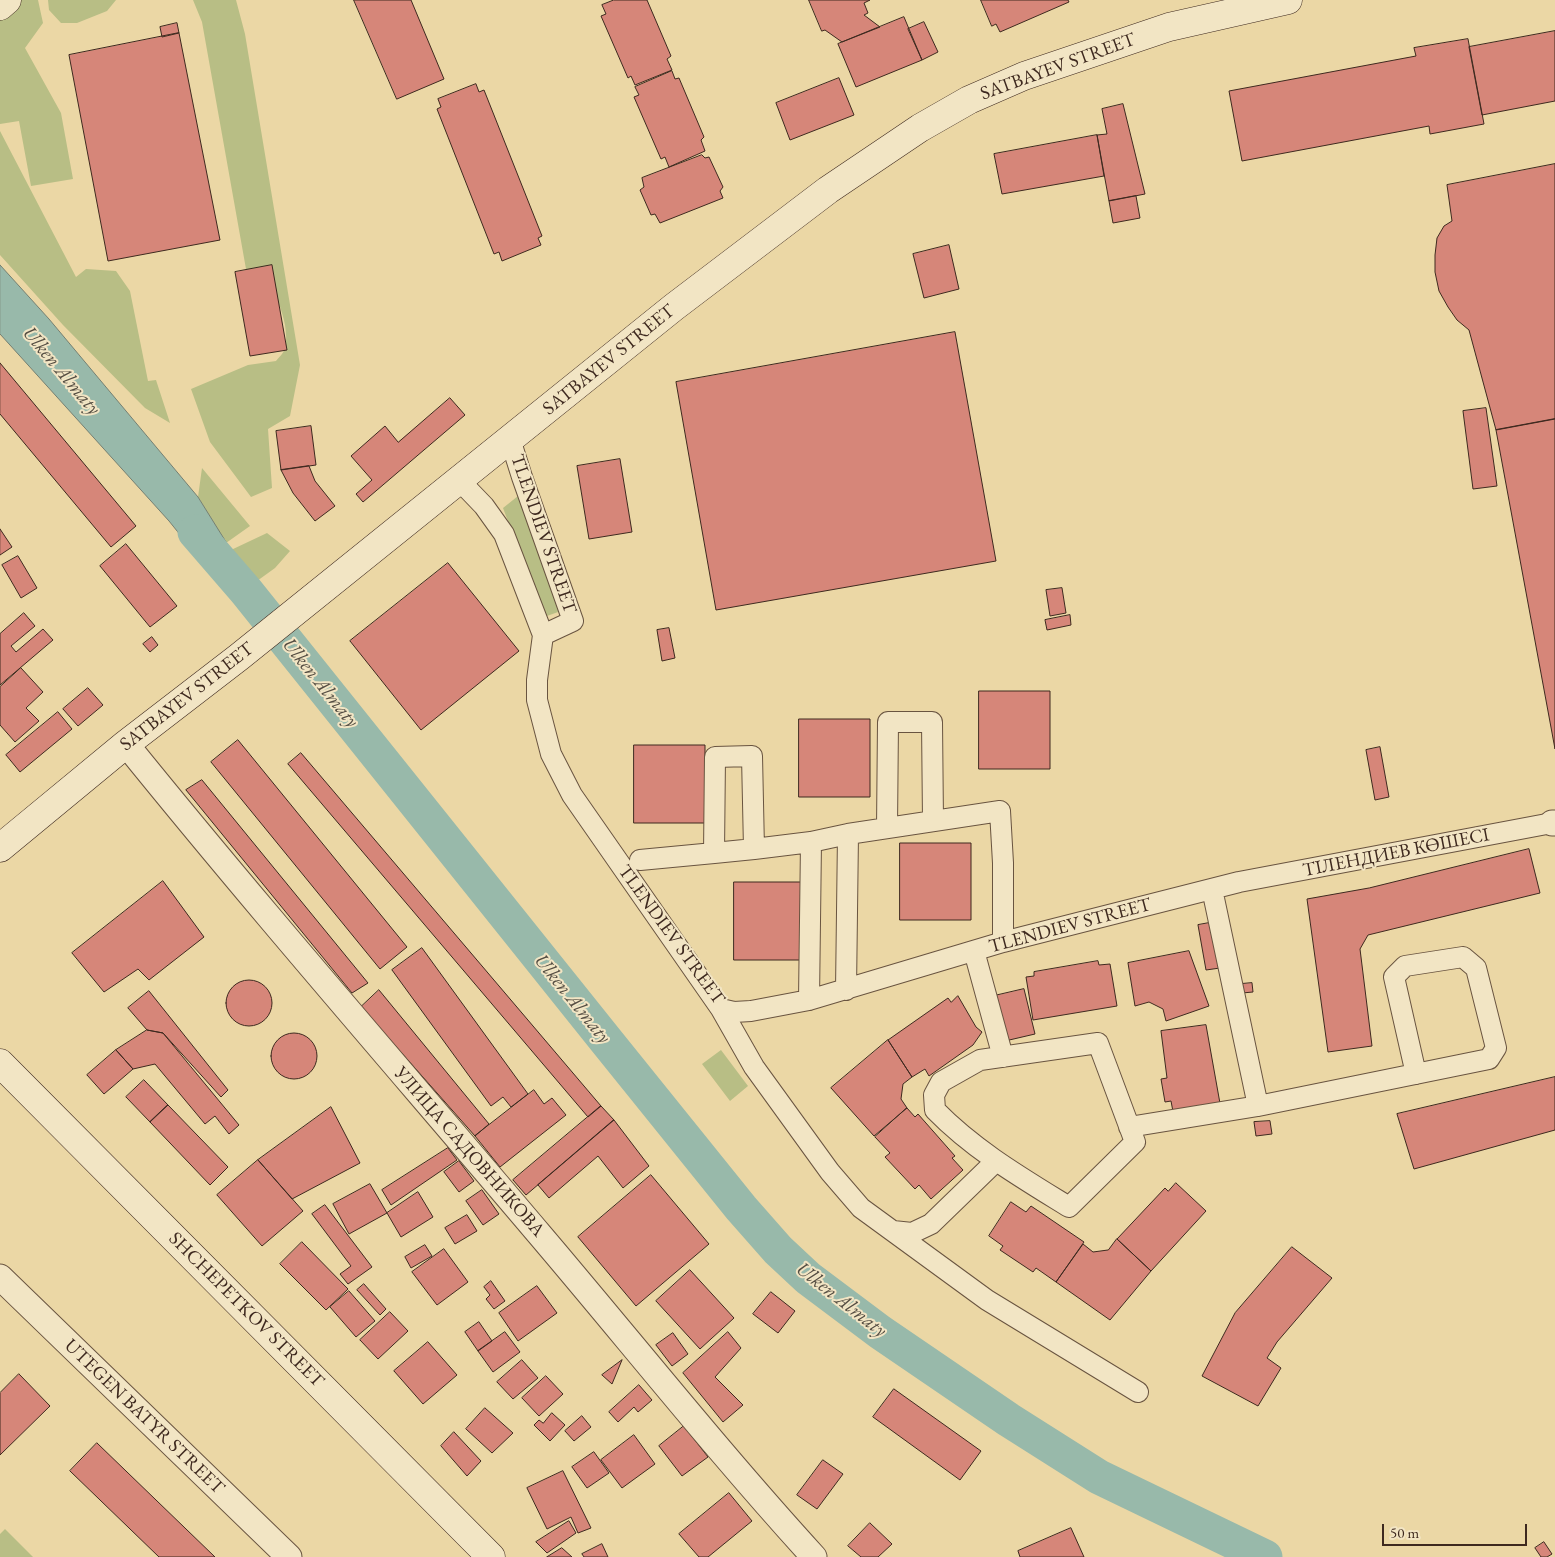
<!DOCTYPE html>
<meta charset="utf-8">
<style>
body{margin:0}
#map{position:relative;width:1555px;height:1557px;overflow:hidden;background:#ebd7a5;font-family:"EB Garamond",serif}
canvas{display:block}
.scale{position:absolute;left:1382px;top:1524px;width:145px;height:22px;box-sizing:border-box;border:2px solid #3e291f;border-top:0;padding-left:6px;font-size:15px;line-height:18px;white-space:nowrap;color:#3e291f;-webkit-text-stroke:4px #f2e5c4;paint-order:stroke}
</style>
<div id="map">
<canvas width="1555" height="1557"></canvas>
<div class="scale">50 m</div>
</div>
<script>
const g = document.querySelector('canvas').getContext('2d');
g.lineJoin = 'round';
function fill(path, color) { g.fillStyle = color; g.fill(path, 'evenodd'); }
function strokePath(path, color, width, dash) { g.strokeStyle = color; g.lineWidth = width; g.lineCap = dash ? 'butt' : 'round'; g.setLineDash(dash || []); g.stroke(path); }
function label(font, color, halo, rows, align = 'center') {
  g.font = font + ' "EB Garamond",serif'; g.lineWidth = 4; g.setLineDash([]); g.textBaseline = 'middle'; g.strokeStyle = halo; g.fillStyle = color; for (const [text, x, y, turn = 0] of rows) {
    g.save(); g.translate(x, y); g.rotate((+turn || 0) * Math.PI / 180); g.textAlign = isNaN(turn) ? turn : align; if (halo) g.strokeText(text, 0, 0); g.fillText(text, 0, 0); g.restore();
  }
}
fill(new Path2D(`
 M 19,0 L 38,0 L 43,23 L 25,48 L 61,113 L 73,179 L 31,186 L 19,121 L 0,124 L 0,20 Z
 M 48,0 L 116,0 L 107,11 L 77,23 L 61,23 L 49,10 Z
 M 193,0 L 236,0 L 245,34 L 300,365 L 290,416 L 268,429 L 272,488 L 251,497 L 210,442 L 191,389 L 248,365 L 276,361 C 279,357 284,353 285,348 C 287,341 286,332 285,325 C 280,298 269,283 246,269 L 202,22 Z
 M 0,131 L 76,277 L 86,269 L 116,271 L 130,291 L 148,381 L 156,380 L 170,423 L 145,408 L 63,325 L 0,255 Z
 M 202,468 L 250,526 L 226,543 L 198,497 Z
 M 518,496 L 561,611 L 544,617 L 503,508 Z
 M 267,533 L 290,551 L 275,568 L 257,581 L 236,558 L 231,550 Z
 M 721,1050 L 748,1086 L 730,1101 L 702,1064 Z
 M 5,1529 L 33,1557 L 0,1557 L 0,1534 Z`), '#b8be85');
const water = new Path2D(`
 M 0,265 L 49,319 L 198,497 L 236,558 L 214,577 L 169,521 L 0,334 Z`);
fill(water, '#98b9aa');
strokePath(water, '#747f72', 1);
strokePath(new Path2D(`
 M 195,532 L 246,591 L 604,1038 L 741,1208 L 778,1250 L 808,1278 L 880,1332 L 1009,1420 L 1099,1477 L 1265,1557`), '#98b9aa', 35);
const building = new Path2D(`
 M 354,0 L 411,0 L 444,79 L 397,99 Z
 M 614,0 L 647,0 L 671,56 L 667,59 L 672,70 L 635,85 L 631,76 L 628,78 L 601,16 L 606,14 L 602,5 Z
 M 809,0 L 870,0 L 864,3 L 868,13 L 864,15 L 880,27 L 842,42 L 825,30 L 822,31 Z
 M 981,0 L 1068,0 L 1069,2 L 1000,32 L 996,24 L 992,26 Z
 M 904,17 L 922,60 L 856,87 L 838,44 Z
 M 924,22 L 938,52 L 922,60 L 908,29 Z
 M 177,23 L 179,33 L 162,37 L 160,27 Z
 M 1555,31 L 1555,101 L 1482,115 L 1469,47 Z
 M 179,33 L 220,240 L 108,261 L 69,55 Z
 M 1468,39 L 1484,124 L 1430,134 L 1429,126 L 1242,161 L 1229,91 L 1416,56 L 1414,48 Z
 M 672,71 L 675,79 L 679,78 L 704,137 L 701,140 L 705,151 L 669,167 L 665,157 L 661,159 L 634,97 L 639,95 L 635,87 Z
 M 839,78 L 854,115 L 790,140 L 776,103 Z
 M 476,84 L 479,92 L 484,90 L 542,236 L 538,238 L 541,245 L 502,261 L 499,252 L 494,254 L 437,109 L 441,107 L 438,99 Z
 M 1123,104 L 1145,194 L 1109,201 L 1097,135 L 1107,134 L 1102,109 Z
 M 1097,135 L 1104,176 L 1002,194 L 994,154 Z
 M 702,155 L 705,158 L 709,157 L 723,187 L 720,191 L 723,198 L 660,223 L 655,214 L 651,215 L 640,190 L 644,187 L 642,178 Z
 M 1555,164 L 1555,419 L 1496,430 L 1469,330 L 1457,320 L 1448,307 L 1439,291 L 1435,272 L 1435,255 L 1437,238 L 1444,226 L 1452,221 L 1447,185 Z
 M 1136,196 L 1140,218 L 1113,223 L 1109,201 Z
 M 949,245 L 959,289 L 924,298 L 913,254 Z
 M 272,265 L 287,350 L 250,356 L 235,272 Z
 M 955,332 L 996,561 L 716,610 L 676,382 Z
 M 0,363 L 136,526 L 111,547 L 0,414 Z
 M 450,398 L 465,415 L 363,502 L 356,494 L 372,480 L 351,456 L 385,426 L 398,442 Z
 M 1486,408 L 1497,486 L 1473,489 L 1463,411 Z
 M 1555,419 L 1555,749 L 1496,430 Z
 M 311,426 L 316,465 L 281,470 L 276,431 Z
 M 620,459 L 632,532 L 589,539 L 577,466 Z
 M 309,466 L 315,481 L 335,506 L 315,521 L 293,493 L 281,470 Z
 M 0,529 L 12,547 L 0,555 Z
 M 126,544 L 177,606 L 150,627 L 100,566 Z
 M 18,556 L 37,588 L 21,598 L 2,565 Z
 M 448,563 L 519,651 L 421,730 L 350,641 Z
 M 1062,588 L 1066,613 L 1050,616 L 1046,590 Z
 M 24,613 L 35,626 L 11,646 L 16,652 L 43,629 L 53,640 L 0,685 L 0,634 Z
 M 1070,615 L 1071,625 L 1047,630 L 1045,620 Z
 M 669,628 L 675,658 L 662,661 L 657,630 Z
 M 152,637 L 158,645 L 150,652 L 143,644 Z
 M 21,668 L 43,692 L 26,708 L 39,721 L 15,742 L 0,725 L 0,687 Z
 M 88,688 L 103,705 L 78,726 L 63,709 Z
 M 979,691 L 1050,691 L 1050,769 L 979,769 Z
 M 58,712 L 72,729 L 20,772 L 6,755 Z
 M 799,719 L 870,719 L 870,797 L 799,797 Z
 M 238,740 L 407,947 L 380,969 L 211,762 Z
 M 634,745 L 705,745 L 705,823 L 634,823 Z
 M 1380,747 L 1389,797 L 1375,800 L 1366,750 Z
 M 301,753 L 601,1106 L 588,1117 L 288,764 Z
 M 202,780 L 368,983 L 352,993 L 186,790 Z
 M 900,843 L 971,843 L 971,920 L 900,920 Z
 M 1529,849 L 1540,893 L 1368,935 L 1360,949 L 1372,1046 L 1328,1052 L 1307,899 L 1369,888 Z
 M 163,881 L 204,937 L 149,980 L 138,969 L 104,992 L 72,953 Z
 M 734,882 L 805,882 L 805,960 L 734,960 Z
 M 1220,921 L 1227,967 L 1206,970 L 1198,925 Z
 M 422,948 L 528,1094 L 511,1107 L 503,1097 L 491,1106 L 392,970 Z
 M 1189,951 L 1209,1006 L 1166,1021 L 1163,1009 L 1149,1002 L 1135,1006 L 1128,963 Z
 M 1098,961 L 1099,965 L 1110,964 L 1117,1006 L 1033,1020 L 1026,977 L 1034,976 L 1034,972 Z
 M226 1003a23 23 0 1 1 46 0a23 23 0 1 1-46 0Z
 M 1252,983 L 1253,992 L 1242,993 L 1241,984 Z
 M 1024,989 L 1035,1034 L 1005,1041 L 994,996 Z
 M 379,990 L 489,1124 L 475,1136 L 361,1007 Z
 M 149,991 L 228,1090 L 221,1097 L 163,1033 L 147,1030 L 128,1008 Z
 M 958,996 L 976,1027 L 982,1032 L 973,1045 L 929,1076 L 925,1069 L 912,1077 L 888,1040 L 948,998 L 951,1002 Z
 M 1206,1025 L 1221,1109 L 1174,1117 L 1171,1101 L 1165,1102 L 1161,1079 L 1167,1078 L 1161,1031 Z
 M 147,1030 L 163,1033 L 239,1125 L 229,1134 L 215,1116 L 205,1124 L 155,1064 L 133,1069 L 116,1050 Z
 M271 1056a23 23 0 1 1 46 0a23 23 0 1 1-46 0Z
 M 888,1040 L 912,1077 L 903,1084 L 901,1099 L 907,1108 L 874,1136 L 831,1088 Z
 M 116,1050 L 133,1069 L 104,1094 L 87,1075 Z
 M 1555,1077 L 1555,1130 L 1414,1169 L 1397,1114 Z
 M 144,1080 L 168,1105 L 150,1122 L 126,1097 Z
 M 534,1090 L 544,1104 L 552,1098 L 566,1115 L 500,1167 L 475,1136 Z
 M 168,1105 L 228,1167 L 210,1185 L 150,1122 Z
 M 601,1106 L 614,1120 L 526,1195 L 513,1180 Z
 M 331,1107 L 360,1163 L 292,1199 L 258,1160 Z
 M 907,1108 L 915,1117 L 918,1114 L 955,1156 L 952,1158 L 963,1170 L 931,1199 L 919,1185 L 915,1189 L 885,1157 L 890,1153 L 875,1137 Z
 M 614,1120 L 649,1166 L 623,1188 L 598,1156 L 549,1198 L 538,1185 Z
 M 1270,1121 L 1272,1134 L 1256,1136 L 1254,1122 Z
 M 448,1148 L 457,1160 L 391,1205 L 382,1190 Z
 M 258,1160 L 303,1211 L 262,1246 L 217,1195 Z
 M 459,1161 L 474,1181 L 459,1192 L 444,1172 Z
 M 651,1175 L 709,1244 L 636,1306 L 578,1237 Z
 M 1176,1183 L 1206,1211 L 1151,1271 L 1117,1239 L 1165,1188 L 1168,1191 Z
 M 370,1184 L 387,1213 L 349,1234 L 333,1204 Z
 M 482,1190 L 499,1214 L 483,1225 L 466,1201 Z
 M 418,1192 L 433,1217 L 401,1237 L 387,1213 Z
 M 1011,1202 L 1026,1212 L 1031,1206 L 1084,1242 L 1056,1282 L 1036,1268 L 1033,1272 L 1000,1250 L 1003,1246 L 989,1236 Z
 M 325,1205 L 372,1267 L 348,1284 L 340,1274 L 351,1266 L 312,1214 Z
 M 467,1215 L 477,1231 L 455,1244 L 445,1228 Z
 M 1117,1239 L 1151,1271 L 1110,1320 L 1056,1282 L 1083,1244 L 1093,1252 L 1108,1250 Z
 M 302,1242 L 348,1289 L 326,1310 L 280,1264 Z
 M 425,1245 L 432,1256 L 411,1268 L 405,1257 Z
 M 1292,1247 L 1332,1278 L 1277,1342 L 1267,1358 L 1281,1368 L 1258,1406 L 1202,1376 L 1235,1313 Z
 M 444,1249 L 468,1282 L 437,1305 L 412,1272 Z
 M 690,1270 L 734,1318 L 700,1349 L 656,1301 Z
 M 491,1281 L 505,1301 L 494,1309 L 486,1299 L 490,1295 L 484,1287 Z
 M 364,1284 L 386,1309 L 380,1315 L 357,1290 Z
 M 537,1286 L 557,1313 L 518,1341 L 499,1313 Z
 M 349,1291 L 375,1321 L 356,1337 L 330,1307 Z
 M 771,1292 L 795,1311 L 778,1333 L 753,1314 Z
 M 390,1312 L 408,1331 L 378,1359 L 360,1340 Z
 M 479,1322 L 492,1341 L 478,1351 L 465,1332 Z
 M 505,1332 L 520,1352 L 493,1372 L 478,1351 Z
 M 728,1332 L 741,1348 L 715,1377 L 743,1405 L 723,1422 L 683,1373 Z
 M 673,1333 L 688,1354 L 672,1366 L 656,1345 Z
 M 428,1342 L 457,1375 L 423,1404 L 394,1371 Z
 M 522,1360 L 538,1378 L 513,1399 L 497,1382 Z
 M 622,1360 L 612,1384 L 602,1375 Z
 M 19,1374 L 50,1406 L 0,1455 L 0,1393 Z
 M 546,1376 L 563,1394 L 539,1416 L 522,1398 Z
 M 639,1385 L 652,1400 L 638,1412 L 634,1407 L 618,1422 L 609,1412 Z
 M 894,1389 L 981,1451 L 960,1480 L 873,1417 Z
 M 485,1408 L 513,1433 L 492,1453 L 466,1429 Z
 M 552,1413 L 565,1425 L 550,1441 L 534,1425 L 539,1420 L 543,1423 Z
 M 582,1416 L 591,1427 L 574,1441 L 565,1431 Z
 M 684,1426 L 708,1457 L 682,1476 L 659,1446 Z
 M 454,1432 L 481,1461 L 467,1476 L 441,1446 Z
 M 634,1435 L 655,1464 L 622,1488 L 601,1460 Z
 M 97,1443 L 215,1557 L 159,1557 L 70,1471 Z
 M 594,1452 L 609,1473 L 587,1488 L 572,1467 Z
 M 823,1460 L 843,1474 L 817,1509 L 797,1495 Z
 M 563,1471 L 591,1528 L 578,1533 L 571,1517 L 547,1529 L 527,1488 Z
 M 729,1493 L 752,1521 L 708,1557 L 699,1557 L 679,1534 Z
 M 569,1521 L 576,1533 L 547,1553 L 536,1542 Z
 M 870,1523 L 892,1544 L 878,1557 L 861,1557 L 848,1546 Z
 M 1071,1528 L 1084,1557 L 1020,1557 L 1018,1551 Z
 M 1544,1542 L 1552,1554 L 1547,1557 L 1541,1557 L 1535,1548 Z
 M 602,1544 L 608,1557 L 584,1557 L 582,1554 Z
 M 562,1548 L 572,1557 L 547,1557 Z`);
fill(building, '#d68679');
strokePath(building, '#3e291f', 1);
const minor = new Path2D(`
 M 510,439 L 522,477 L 573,621 L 543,635
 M 459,480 L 484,506 L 504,534 L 543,635 L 537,680 L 537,700 L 551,754 L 572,795 L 721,1009 L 734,1012 L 751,1011 L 809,1000 L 1003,942 L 1239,882 L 1552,823
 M 887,828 L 888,722 L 932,722 L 933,821
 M 714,853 L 754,849
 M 640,860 L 714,853 L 715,757 L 752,756 L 754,849 L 811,842 L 848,834
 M 1212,889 L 1258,1106
 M 974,951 L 1003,1057
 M 846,990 L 848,834 L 1000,811 L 1003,863 L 1003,942
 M 809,1000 L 811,842
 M 721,1009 L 754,1067 L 830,1172 L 861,1208 L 987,1300 L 1138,1392
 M 1098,1043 L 1135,1142 L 1069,1207 C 1022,1178 974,1150 935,1110 L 934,1095 L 941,1082 L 980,1060 Z
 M 1129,1127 L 1258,1106 L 1489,1059 L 1496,1048 L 1476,968 L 1463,957 L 1405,966 L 1394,977 L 1416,1074
 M 893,1231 L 912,1233 L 931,1224 L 995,1162`);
const tertiary = new Path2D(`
 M 126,744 C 261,911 402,1072 540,1235 C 631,1342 719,1453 814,1557
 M 1552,823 L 1555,823
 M 0,1277 L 289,1557`);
const secondary = new Path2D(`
 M 0,6 L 7,0
 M 0,848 L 126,744 L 239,657 L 674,307 L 828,190 L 920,128 L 969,100 L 1024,76 L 1169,27 L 1288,0
 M 0,1063 L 491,1557`);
strokePath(minor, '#695440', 22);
strokePath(tertiary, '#695440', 27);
strokePath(secondary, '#3e291f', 29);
strokePath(minor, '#f2e5c4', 20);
strokePath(tertiary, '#f2e5c4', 25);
strokePath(secondary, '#f2e5c4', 28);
label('19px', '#3e291f', '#f2e5c4', [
 ["SATBAYEV STREET",1058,67,-20],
 ["SATBAYEV STREET",609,360,-39],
 ["TLENDIEV STREET",543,534,71],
 ["SATBAYEV STREET",187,697,-38],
 ["ТІЛЕНДИЕВ КӨШЕСІ",1396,853,-11],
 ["TLENDIEV STREET",1070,926,-15],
 ["TLENDIEV STREET",671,935,54],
 ["УЛИЦА САДОВНИКОВА",469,1152,49],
 ["SHCHEPETKOV STREET",246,1310,45],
 ["UTEGEN BATYR STREET",144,1417,44]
]);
label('italic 20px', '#544d42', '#f2e5c4', [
 ["Ulken Almaty",61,371,50],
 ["Ulken Almaty",320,683,51],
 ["Ulken Almaty",572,999,51],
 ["Ulken Almaty",841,1300,38]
]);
</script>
